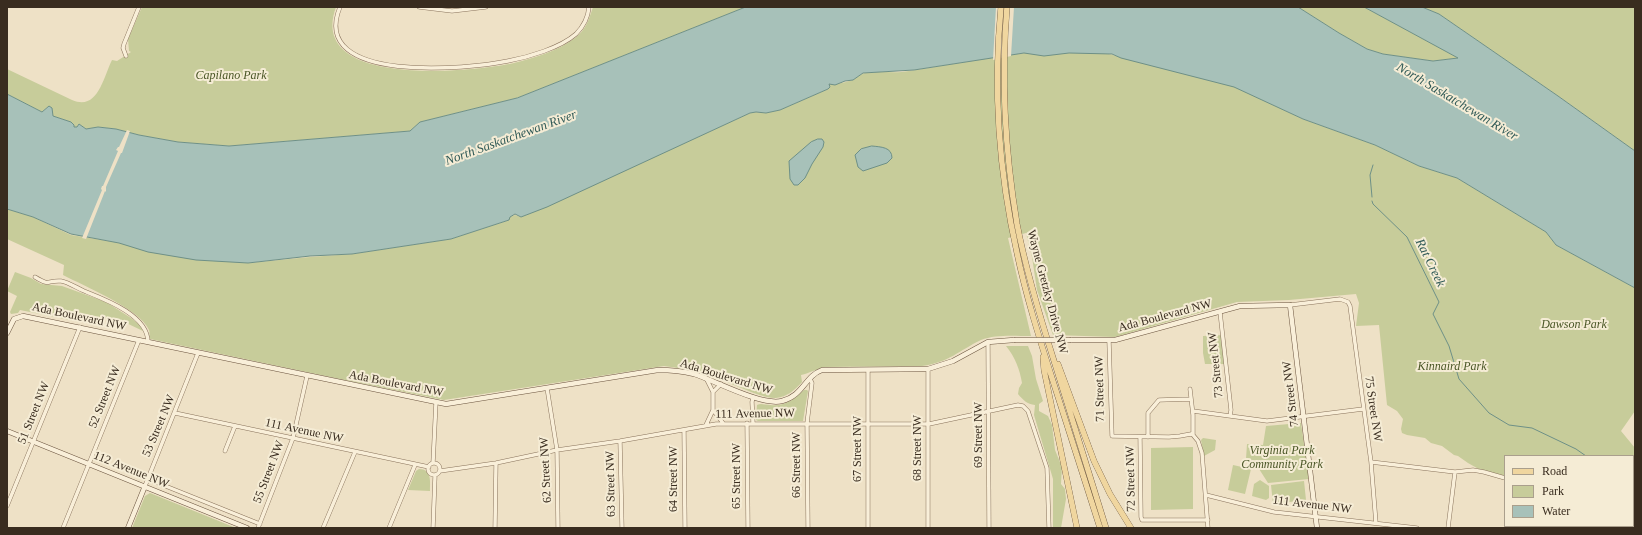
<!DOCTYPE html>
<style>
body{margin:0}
#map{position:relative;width:1642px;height:535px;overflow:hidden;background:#eee1c6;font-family:"Times New Roman",serif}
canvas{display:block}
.frame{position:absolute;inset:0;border:8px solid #392c1f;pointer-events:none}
.legend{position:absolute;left:1504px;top:455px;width:130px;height:72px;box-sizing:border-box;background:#f5ecd5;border:1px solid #aa9f8c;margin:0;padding:5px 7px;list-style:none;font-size:12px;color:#392c1f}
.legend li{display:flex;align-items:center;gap:8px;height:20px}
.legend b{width:20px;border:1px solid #aa9f8c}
</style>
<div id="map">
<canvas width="1642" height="535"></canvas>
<div class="frame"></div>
<ul class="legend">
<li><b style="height:5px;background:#f0d69f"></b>Road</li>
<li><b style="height:11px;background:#c7cc9a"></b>Park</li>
<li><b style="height:11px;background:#a7c1b9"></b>Water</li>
</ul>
</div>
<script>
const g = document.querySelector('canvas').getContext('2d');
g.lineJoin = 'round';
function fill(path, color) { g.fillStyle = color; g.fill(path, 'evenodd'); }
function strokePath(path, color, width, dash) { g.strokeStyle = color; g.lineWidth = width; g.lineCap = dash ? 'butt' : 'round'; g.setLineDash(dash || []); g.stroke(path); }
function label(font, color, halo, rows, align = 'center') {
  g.font = font + ' "Times New Roman",serif'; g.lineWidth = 4; g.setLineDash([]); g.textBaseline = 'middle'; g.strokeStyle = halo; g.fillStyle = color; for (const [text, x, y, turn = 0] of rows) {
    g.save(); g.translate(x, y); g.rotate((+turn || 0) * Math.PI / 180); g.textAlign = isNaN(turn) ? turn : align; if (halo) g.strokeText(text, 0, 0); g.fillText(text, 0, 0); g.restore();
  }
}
fill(new Path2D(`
 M 142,7 L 336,7 C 306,89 473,72 514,63 C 534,58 558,51 575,38 C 586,30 589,19 593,7 L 746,7 L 517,98 L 420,122 L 410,131 L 229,146 L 178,142 L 139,135 L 116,129 L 98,127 L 86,129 L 79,124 L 77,127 L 73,127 L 64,120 L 53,116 L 49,106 L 42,112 L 7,94 L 7,69 L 72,100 C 98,111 103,78 112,60 L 117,61 L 131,52 L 129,51 L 128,39 Z
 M 1298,7 L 1364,7 L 1459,58 L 1433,61 L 1383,54 L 1367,49 L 1339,33 Z
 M 1422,7 L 1635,7 L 1635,151 L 1558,96 L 1439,14 Z
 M 1024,53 L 1105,53 L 1234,86 L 1303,119 L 1375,145 L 1419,166 L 1457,178 L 1546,232 L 1556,245 L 1635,288 L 1635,411 L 1621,431 L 1635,448 L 1635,528 L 1580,528 L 1580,526 L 1633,526 L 1633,456 L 1505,456 L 1505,478 L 1484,472 L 1468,463 L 1458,456 L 1454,455 L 1442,446 L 1431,443 L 1425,438 L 1407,435 L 1402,433 L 1401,429 L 1403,419 L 1397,411 L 1387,405 L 1379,325 L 1356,326 L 1359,303 L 1356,294 L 1289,300 L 1237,302 L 1115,337 L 1053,335 L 1037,290 L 1032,257 L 1026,233 L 1008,238 L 1031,336 C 1015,336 996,334 981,340 C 958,351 950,362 922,366 L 825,367 C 816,369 810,373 801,375 L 802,382 C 795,390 787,397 776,398 C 761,399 723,379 706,374 C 692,370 678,368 664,366 L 444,400 L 335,378 L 150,339 C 149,336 150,332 149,330 C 140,309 84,286 63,275 L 64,265 L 7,239 L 7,209 L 33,217 L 71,235 L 248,263 L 310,257 L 352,254 L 451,239 L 509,220 L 509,217 L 515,215 L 521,217 L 750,113 L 756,112 L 766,113 L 780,110 L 828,89 L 830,87 L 828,84 C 836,84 844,83 852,80 C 857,78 860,74 865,73 C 877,71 890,73 902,72 C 943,66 983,58 1024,53 Z
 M 15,272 L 31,278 L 41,284 L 62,286 L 106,302 L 131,318 L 140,325 L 143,331 L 120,320 L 111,318 L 99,319 L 86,314 L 80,316 L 80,322 L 20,310 L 18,313 L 11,314 L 10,312 L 17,296 L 7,291 Z
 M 1223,335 L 1226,364 L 1205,364 L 1203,353 L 1203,336 Z
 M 1006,346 L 1028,346 L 1032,356 L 1036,379 L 1043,401 L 1039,404 L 1039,411 L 1048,416 L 1052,425 L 1055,450 L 1062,467 L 1061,484 L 1065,489 L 1066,499 L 1061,528 L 1053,528 L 1053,479 L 1034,415 L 1035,405 C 1027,404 1023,400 1018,394 L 1019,388 L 1022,383 C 1020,370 1015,357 1006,346 Z
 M 804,390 L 807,390 L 808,391 L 803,421 L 758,421 L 756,420 L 757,405 C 761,403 765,405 770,405 C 785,407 794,399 804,390 Z
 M 1301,423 L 1309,479 L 1268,483 L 1254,461 L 1246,459 L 1247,444 L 1263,445 L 1266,426 Z
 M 1203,438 L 1216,440 L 1215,450 L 1204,456 L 1201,440 Z
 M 1193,447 L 1193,509 L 1151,510 L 1151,448 Z
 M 1233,465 L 1251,469 L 1245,494 L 1228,490 Z
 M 419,469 C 432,469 430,481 430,491 L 408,490 L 416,471 Z
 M 1260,480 L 1269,486 L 1269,498 L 1266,500 L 1252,496 L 1254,484 Z
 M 1304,481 L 1306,500 L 1273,504 L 1271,485 Z
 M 150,493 L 236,528 L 132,528 L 145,496 Z`), '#c7cc9a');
const water = new Path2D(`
 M 746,7 L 1298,7 L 1339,33 L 1367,49 L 1383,54 L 1433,61 L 1458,58 L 1364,7 L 1422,7 L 1439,14 L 1558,96 L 1635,151 L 1635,288 L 1556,245 L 1546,232 L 1457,178 L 1419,166 L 1375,145 L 1303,119 L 1234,87 L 1121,58 L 1112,54 L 1069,53 L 1044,56 L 1024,53 L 914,70 L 863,73 L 853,80 L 845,81 L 835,85 L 829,84 L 830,87 L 828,89 L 780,110 L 766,113 L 756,112 L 750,113 L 547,207 L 521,217 L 515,214 L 510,217 L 509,220 L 451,239 L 352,254 L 310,256 L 248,263 L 196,260 L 148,252 L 119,243 L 71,234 L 33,217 L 7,209 L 7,94 L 42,112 L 49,106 L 52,108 L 53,116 L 71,122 L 74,125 L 74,127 L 77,127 L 79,124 L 86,129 L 98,127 L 116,129 L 139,135 L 178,142 L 229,146 L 410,131 L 420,122 L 517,98 Z
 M 818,139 L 822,139 L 824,142 L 823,147 L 812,164 L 805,178 L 798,185 L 794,185 L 790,179 L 789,161 L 811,142 Z
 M 872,146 C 881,147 892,147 892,158 L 887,163 L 863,171 L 858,167 L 855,155 L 861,149 Z`);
fill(water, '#a7c1b9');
strokePath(water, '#6e9087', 1);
fill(new Path2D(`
 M 996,7 L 1014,7 L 1011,56 L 993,60 Z
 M 127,130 L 130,131 L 122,153 L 121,153 L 106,187 L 106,192 L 105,191 L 86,239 L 82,238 L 102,190 L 101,189 L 102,186 L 103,186 L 118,151 L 116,150 L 118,147 L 119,147 Z`), '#eee1c6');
strokePath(new Path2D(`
 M 1372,197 L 1370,175 L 1373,165
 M 1372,201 L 1373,204 L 1407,237 L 1439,302 L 1433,314 L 1449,346 L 1459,379 L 1489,413 L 1509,425 L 1532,428 L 1576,449 L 1586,456
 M 1633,503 L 1635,504`), '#6e9087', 1);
const street = new Path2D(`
 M 340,7 C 308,85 470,69 508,61 C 529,57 560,48 576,34 C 584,26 588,18 589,7
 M 419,7 L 452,11 L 486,7
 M 126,56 L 123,48 L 124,44 L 139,7
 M 35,277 C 51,287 46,280 61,281 C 68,282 77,288 84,291 C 104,299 148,315 148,342
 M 1290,305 L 1340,299 L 1348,302 L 1350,306 L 1371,462 L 1376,523
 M 1220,312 L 1231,410 L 1230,416
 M 1109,341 L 1112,436 L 1169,437 L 1180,436 L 1191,434 L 1193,435
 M 988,342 L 989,528
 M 928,369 L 928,528
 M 868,370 L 868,528
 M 706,378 L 713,392 L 721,384
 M 547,388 L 557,450 L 558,528
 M 1190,389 L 1193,415 L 1193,435
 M 713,410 L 713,392
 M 1193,411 L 1267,421 L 1363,409
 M 175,413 L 429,467
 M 747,423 L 748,528
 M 753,423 L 752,402 L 753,397
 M 706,425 L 713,410 L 723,423
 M 684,430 L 685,528
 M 1193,435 L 1198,441 L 1202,453 L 1208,528
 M 1140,437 L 1141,517 L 1142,520 L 1208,520
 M 1148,437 L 1148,413 L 1159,400 L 1190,399
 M 620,441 L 622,528
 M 225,451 L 235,426
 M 1371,462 L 1455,472 L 1473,470 L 1484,472 L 1505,478
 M 433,463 L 436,402
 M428 469a6 6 0 1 1 12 0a6 6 0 1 1-12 0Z
 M 440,471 L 496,463 L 557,450 L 620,441 L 716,424 L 929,424 L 1018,405 L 1023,406 L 1028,411 L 1047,468 L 1049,528
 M 148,479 L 260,524
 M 145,486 L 198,353
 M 1206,495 L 1274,512 L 1417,528
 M 7,506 L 80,327
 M 63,528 L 139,340
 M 258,528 L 293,438 L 307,376
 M 323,528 L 355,452
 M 389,528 L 415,465
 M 433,528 L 435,476
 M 495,528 L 496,463
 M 808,528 L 807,423 L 812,383 L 810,379
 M 1448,528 L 1455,472
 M 1550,528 L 1551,526`);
const secondary = new Path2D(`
 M 7,333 L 14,319 L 23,316 L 446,404 L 658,370 C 671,370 682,371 694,374 C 716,381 761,406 782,401 C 803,396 805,376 822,370 L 928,369 L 953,361 L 988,342 L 1014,340
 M 1071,340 L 1115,340 L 1240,306 L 1290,305 L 1317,528
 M 7,431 L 247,528
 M 128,528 L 145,486`);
const primary = new Path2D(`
 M 1001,7 C 993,89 999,173 1017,253 C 1026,296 1039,337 1052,378 C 1068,428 1084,478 1100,528
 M 1007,7 C 1001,79 1005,152 1017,224 C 1026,271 1040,317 1055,364 C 1072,419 1089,473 1106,528
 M 1043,357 L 1044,370 L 1077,528
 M 1058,364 L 1094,461 L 1110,494 L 1131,528`);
strokePath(street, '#89735c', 4.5);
strokePath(secondary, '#6b543f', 5.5);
strokePath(primary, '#574230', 6);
strokePath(street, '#f9efd9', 3.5);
strokePath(secondary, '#f9efd9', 4.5);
strokePath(primary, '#f0d69f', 5.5);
const secondaryBridge = new Path2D(`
 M 1014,340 L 1071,340`);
strokePath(secondaryBridge, '#6b543f', 5.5, []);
strokePath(secondaryBridge, '#f9efd9', 4.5);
label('italic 12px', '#4a5626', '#f5ecd5', [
 ["Capilano Park",231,76],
 ["Dawson Park",1574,325],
 ["Kinnaird Park",1452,367],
 ["Virginia Park",1282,451],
 ["Community Park",1282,465]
]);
label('12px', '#392c1f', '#f5ecd5', [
 ["Wayne Gretzky Drive NW",1047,292,75],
 ["Ada Boulevard NW",1165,316,-15],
 ["Ada Boulevard NW",79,317,12],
 ["73 Street NW",1216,365,-96],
 ["Ada Boulevard NW",726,377,17],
 ["Ada Boulevard NW",396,384,11],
 ["71 Street NW",1100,389,-91],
 ["74 Street NW",1291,394,-97],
 ["52 Street NW",105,397,-68],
 ["75 Street NW",1373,409,82],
 ["51 Street NW",34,413,-68],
 ["111 Avenue NW",755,414,-1],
 ["53 Street NW",159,426,-67],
 ["111 Avenue NW",304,431,12],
 ["69 Street NW",979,435,-90],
 ["68 Street NW",918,448,-90],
 ["67 Street NW",858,449,-90],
 ["66 Street NW",797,465,-90],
 ["112 Avenue NW",131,470,22],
 ["62 Street NW",546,470,-93],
 ["55 Street NW",269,472,-69],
 ["65 Street NW",737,476,-90],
 ["64 Street NW",674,479,-90],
 ["72 Street NW",1131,479,-91],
 ["63 Street NW",611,484,-91],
 ["111 Avenue NW",1312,505,7]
]);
label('italic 13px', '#2f5956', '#f5ecd5', [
 ["North Saskatchewan River",1457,102,31],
 ["North Saskatchewan River",511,138,-20],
 ["Rat Creek",1430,263,64]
]);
</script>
